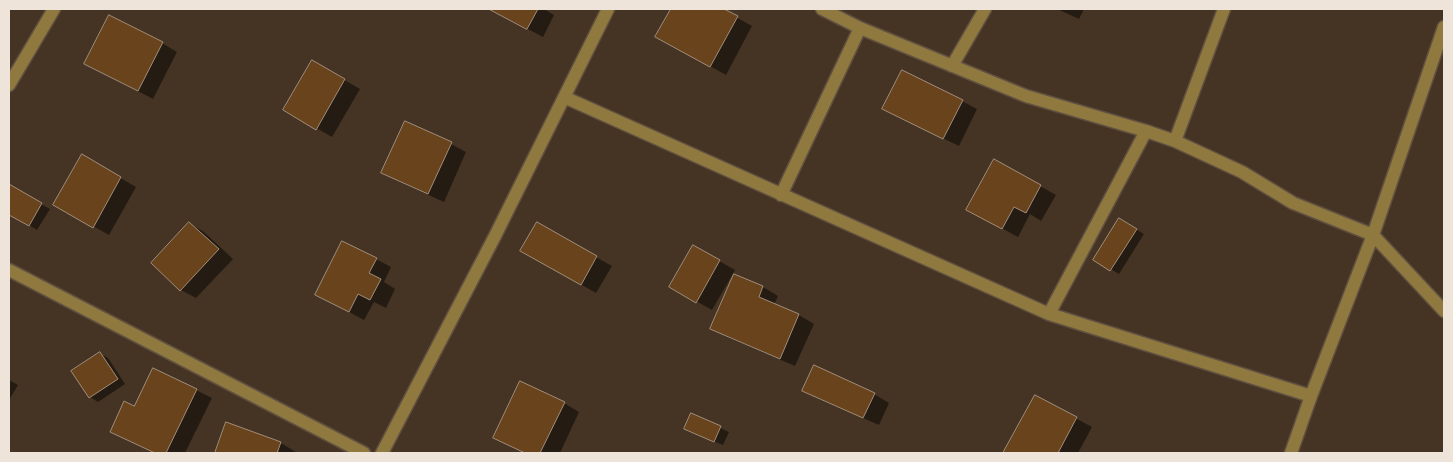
<!DOCTYPE html>
<style>
body{margin:0}
#map{position:relative;width:1453px;height:462px;overflow:hidden;background:#453424;font-family:"Open Sans",sans-serif}
canvas{display:block}
.frame{position:absolute;inset:0;border:10px solid #eee4da;pointer-events:none}
</style>
<div id="map">
<canvas width="1453" height="462"></canvas>
<div class="frame"></div>
</div>
<script>
const g = document.querySelector('canvas').getContext('2d');
g.lineJoin = 'round';
function fill(path, color) { g.fillStyle = color; g.fill(path, 'evenodd'); }
function strokePath(path, color, width, dash) { g.strokeStyle = color; g.lineWidth = width; g.lineCap = dash ? 'butt' : 'round'; g.setLineDash(dash || []); g.stroke(path); }
fill(new Path2D(`
 M 490,9 L 544,9 L 554,15 L 543,37 Z
 M 672,9 L 721,9 L 752,26 L 726,75 L 657,37 Z
 M 1057,9 L 1084,9 L 1079,19 Z
 M 162,43 L 177,52 L 153,99 L 101,72 Z
 M 313,62 L 360,89 L 332,137 L 285,110 Z
 M 962,101 L 977,109 L 959,146 L 899,117 Z
 M 406,123 L 451,144 L 466,152 L 444,202 L 398,181 L 383,172 Z
 M 82,156 L 136,187 L 109,235 L 55,205 Z
 M 995,161 L 1056,195 L 1041,221 L 1030,214 L 1018,237 L 983,218 Z
 M 9,186 L 50,209 L 37,230 L 9,213 Z
 M 1120,220 L 1144,234 L 1119,274 L 1095,260 Z
 M 189,223 L 204,232 L 233,259 L 196,298 L 181,290 Z
 M 537,224 L 612,266 L 596,293 L 522,251 Z
 M 693,246 L 735,270 L 712,310 L 671,287 Z
 M 376,259 L 391,267 L 384,282 L 395,289 L 386,308 L 374,302 L 364,320 L 332,303 Z
 M 763,287 L 778,296 L 774,305 L 799,315 L 814,324 L 795,366 L 727,337 L 711,328 Z
 M 100,354 L 108,358 L 125,384 L 98,402 L 90,397 Z
 M 9,380 L 18,385 L 9,400 Z
 M 196,390 L 212,398 L 185,453 L 155,453 L 127,440 L 135,408 Z
 M 804,390 L 874,394 L 889,403 L 879,425 L 819,399 Z
 M 1035,396 L 1092,427 L 1078,453 L 1005,453 Z
 M 564,403 L 579,412 L 560,453 L 524,453 L 494,438 Z
 M 692,415 L 729,432 L 723,445 L 694,433 Z
 M 227,424 L 281,443 L 296,452 L 295,453 L 217,453 Z`), '#0007');
const building = new Path2D(`
 M 489,9 L 538,9 L 527,29 Z
 M 671,9 L 724,9 L 738,16 L 710,67 L 655,37 Z
 M 109,15 L 163,42 L 138,91 L 84,64 Z
 M 312,60 L 345,79 L 316,130 L 283,110 Z
 M 902,70 L 963,100 L 943,139 L 882,109 Z
 M 405,121 L 452,142 L 428,194 L 381,173 Z
 M 82,154 L 121,177 L 93,228 L 53,205 Z
 M 994,159 L 1041,185 L 1026,213 L 1014,207 L 1002,229 L 966,210 Z
 M 9,184 L 42,203 L 29,226 L 9,215 Z
 M 1119,218 L 1137,229 L 1110,271 L 1093,260 Z
 M 189,222 L 219,249 L 180,291 L 151,263 Z
 M 537,222 L 597,256 L 581,285 L 520,251 Z
 M 342,241 L 377,258 L 369,273 L 381,279 L 370,300 L 358,294 L 349,312 L 315,295 Z
 M 693,245 L 720,260 L 696,303 L 669,287 Z
 M 734,274 L 763,286 L 759,297 L 799,314 L 780,359 L 710,329 Z
 M 100,352 L 118,379 L 89,398 L 71,371 Z
 M 814,365 L 875,393 L 863,418 L 802,391 Z
 M 153,368 L 197,389 L 166,453 L 155,453 L 110,432 L 124,401 L 134,406 Z
 M 520,381 L 565,402 L 540,453 L 525,453 L 493,438 Z
 M 1035,395 L 1077,417 L 1058,453 L 1003,453 Z
 M 691,413 L 721,426 L 714,442 L 684,429 Z
 M 226,422 L 281,442 L 277,453 L 215,453 Z`);
fill(building, '#68431c');
strokePath(building, '#a18d7b', 1);
const minor = new Path2D(`
 M 822,9 L 860,28 L 1026,96 L 1146,131 L 1175,141 L 1242,172 L 1293,203 L 1373,235 L 1444,311
 M 952,66 L 985,9
 M 9,85 L 54,9
 M 564,97 L 1049,314 L 1311,396
 M 1175,141 L 1224,9
 M 781,195 L 860,28
 M 9,270 L 364,453
 M 1049,314 L 1146,131
 M 382,453 L 495,236 L 608,9
 M 1291,453 L 1311,396 L 1373,235 L 1444,27`);
strokePath(minor, '#605041', 15);
strokePath(minor, '#90793e', 12);
</script>
